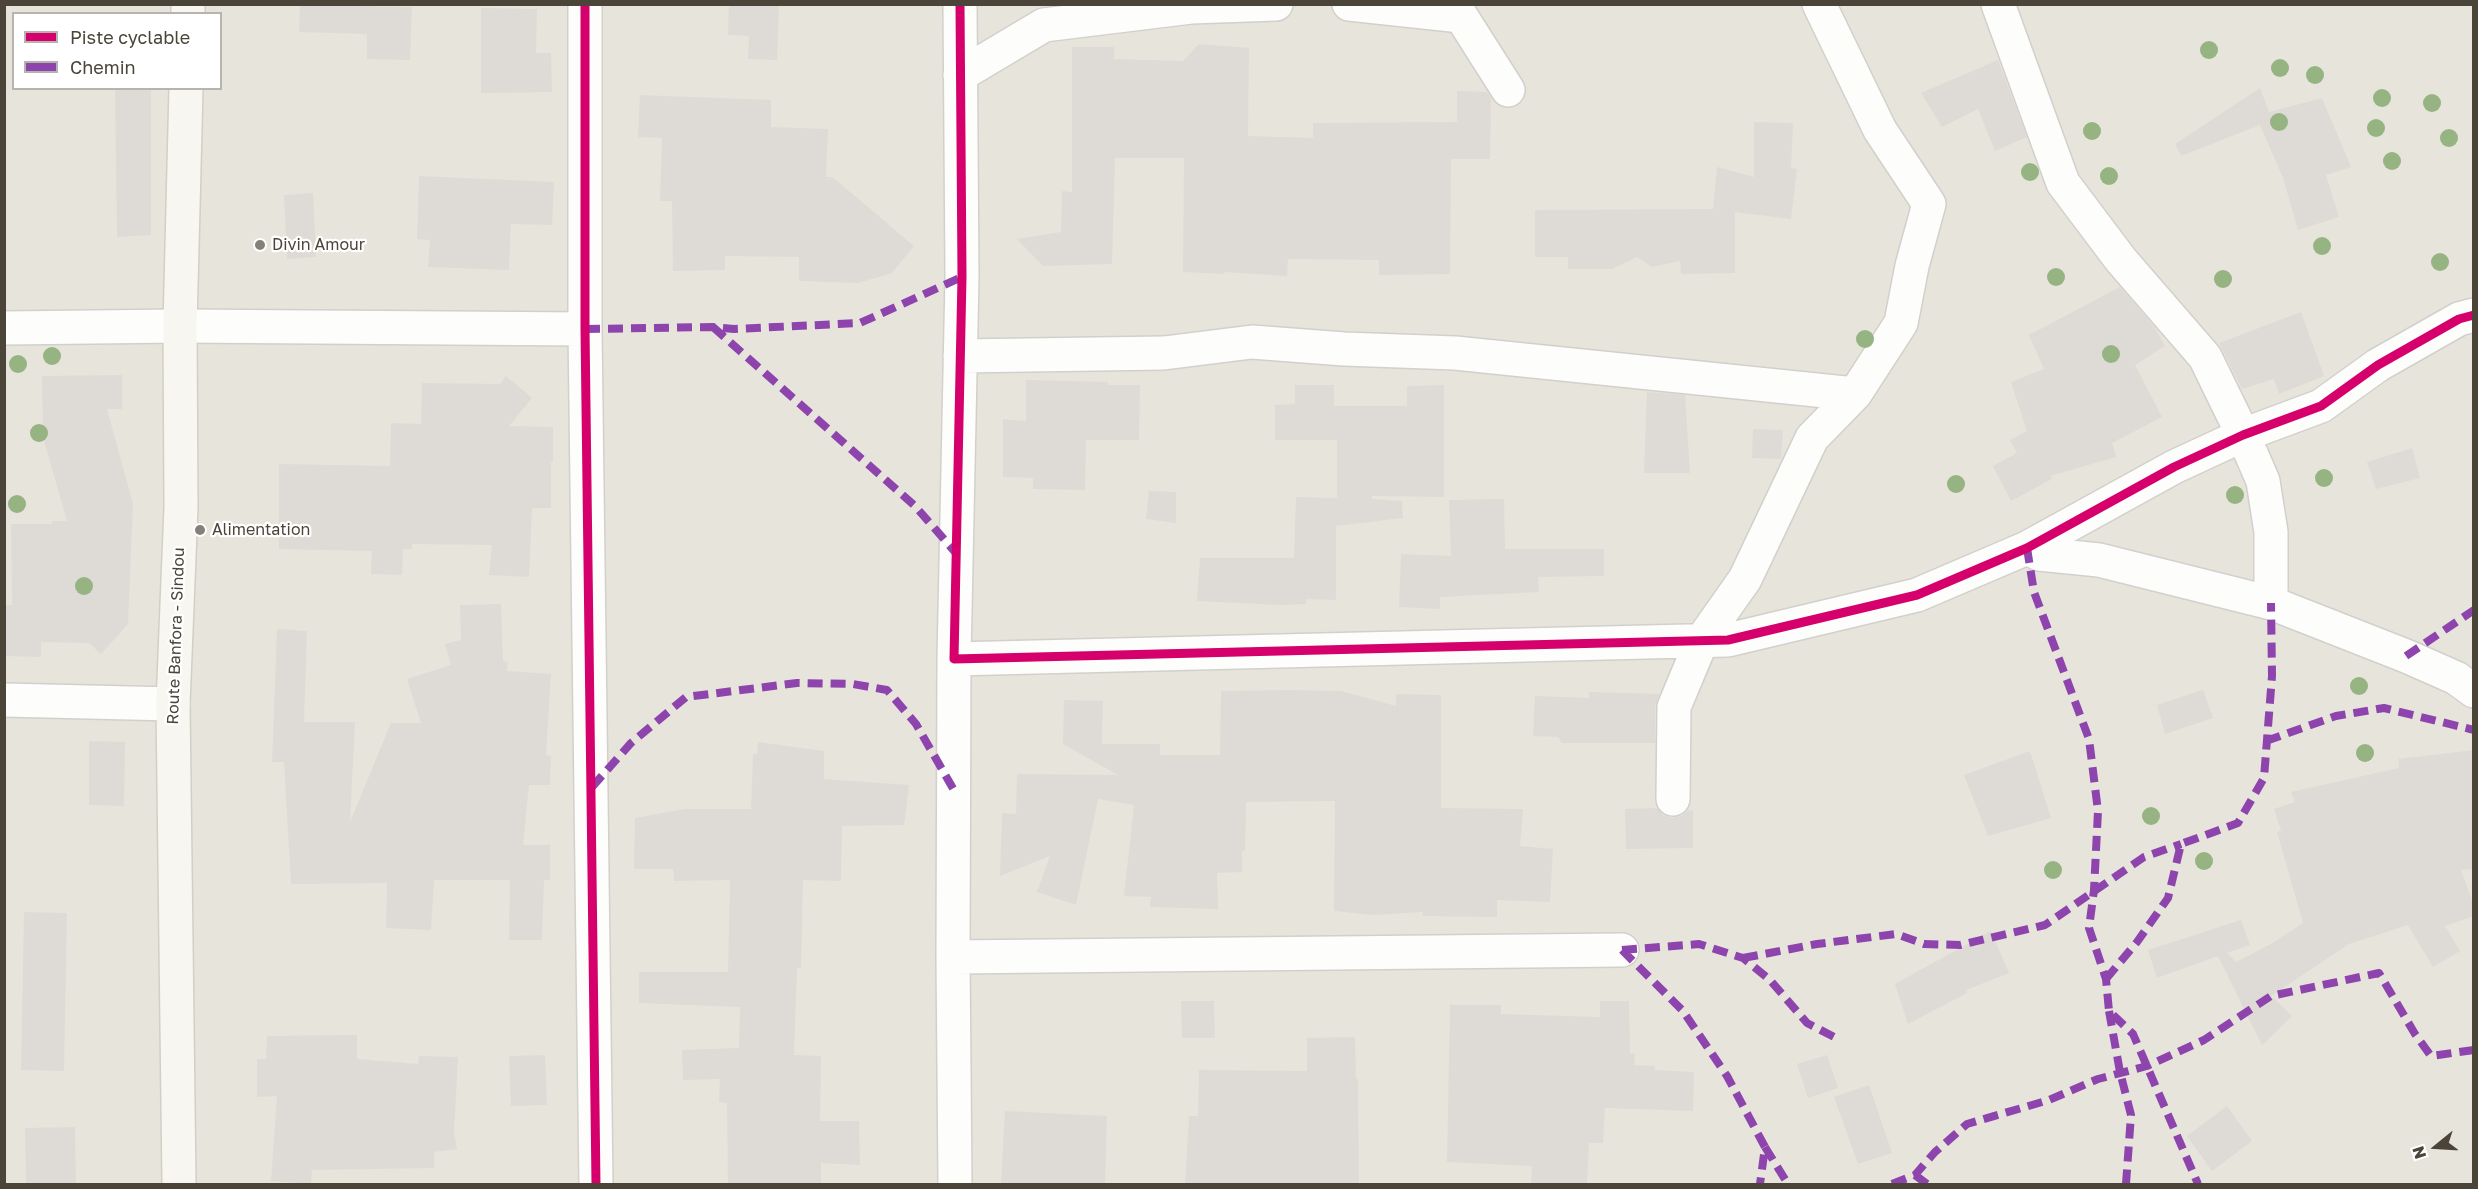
<!DOCTYPE html>
<style>
body{margin:0}
#map{position:relative;width:2478px;height:1189px;overflow:hidden;background:#f4f2ee;font-family:"Golos Text",sans-serif}
canvas{display:block}
.frame{position:absolute;inset:0;border:6px solid #4b4439;pointer-events:none}
.legend{position:absolute;left:12px;top:12px;width:210px;height:78px;box-sizing:border-box;background:#fff;border:2px solid #b7b4b0;margin:0;padding:8px 10px;list-style:none;font-size:18px;color:#4b4439}
.legend li{display:flex;align-items:center;gap:12px;height:30px}
.legend b{width:30px;border:2px solid #b7b4b0}
.north{position:absolute;left:2406px;top:1117px;width:60px;height:60px;-webkit-text-stroke:4px #fff;paint-order:stroke;rotate:252deg;font-size:16px;font-weight:700;line-height:24px;text-align:center;color:#4b4439}
.north::after{content:'';display:block;margin:auto;width:21px;height:27px;background:#4b4439;clip-path:polygon(50% 0,100% 100%,50% 72%,0 100%)}
</style>
<div id="map">
<canvas width="2478" height="1189"></canvas>
<div class="frame"></div>
<ul class="legend">
<li><b style="height:8px;background:#d6006c"></b>Piste cyclable</li>
<li><b style="height:8px;background:#8e44ad"></b>Chemin</li>
</ul>
<div class="north">N</div>
</div>
<script>
const g = document.querySelector('canvas').getContext('2d');
g.lineJoin = 'round';
function fill(path, color) { g.fillStyle = color; g.fill(path, 'evenodd'); }
function strokePath(path, color, width, dash) { g.strokeStyle = color; g.lineWidth = width; g.lineCap = dash ? 'butt' : 'round'; g.setLineDash(dash || []); g.stroke(path); }
function label(font, color, halo, rows, align = 'center') {
  g.font = font + ' "Golos Text",sans-serif'; g.lineWidth = 4.5; g.setLineDash([]); g.textBaseline = 'middle'; g.strokeStyle = halo; g.fillStyle = color; for (const [text, x, y, turn = 0] of rows) {
    g.save(); g.translate(x, y); g.rotate((+turn || 0) * Math.PI / 180); g.textAlign = isNaN(turn) ? turn : align; if (halo) g.strokeText(text, 0, 0); g.fillText(text, 0, 0); g.restore();
  }
}
fill(new Path2D(`
 M 5,5 L 2473,5 L 2473,1184 L 5,1184 ZM 14,14 L 220,14 L 220,88 L 14,88 Z`), '#e7e4dc');
fill(new Path2D(`
 M 729,4 L 779,4 L 777,60 L 748,59 L 749,36 L 728,35 Z
 M 300,5 L 412,7 L 410,60 L 367,59 L 367,34 L 299,32 Z
 M 481,8 L 537,9 L 536,53 L 551,53 L 552,92 L 481,93 Z
 M 1199,44 L 1249,48 L 1248,136 L 1313,138 L 1313,123 L 1457,122 L 1457,91 L 1487,92 L 1491,98 L 1490,159 L 1451,159 L 1450,274 L 1379,275 L 1379,260 L 1288,259 L 1287,276 L 1224,272 L 1224,274 L 1183,272 L 1184,158 L 1115,158 L 1112,264 L 1043,266 L 1017,239 L 1061,232 L 1062,191 L 1072,192 L 1072,47 L 1114,47 L 1114,59 L 1183,61 Z
 M 1998,60 L 2027,137 L 1995,151 L 1978,109 L 1942,127 L 1921,93 Z
 M 115,88 L 151,88 L 151,235 L 117,237 Z
 M 2260,88 L 2269,112 L 2322,98 L 2351,167 L 2326,175 L 2339,217 L 2298,230 L 2283,178 L 2260,125 L 2181,156 L 2175,144 Z
 M 640,95 L 771,100 L 771,127 L 828,129 L 826,177 L 832,177 L 914,246 L 892,273 L 858,283 L 799,281 L 799,257 L 725,256 L 725,270 L 673,271 L 672,201 L 660,201 L 662,138 L 638,137 Z
 M 1754,122 L 1793,123 L 1791,168 L 1797,169 L 1791,219 L 1735,212 L 1735,273 L 1681,274 L 1680,261 L 1652,267 L 1637,257 L 1612,269 L 1568,269 L 1568,257 L 1535,257 L 1535,210 L 1713,209 L 1717,167 L 1754,177 Z
 M 419,176 L 554,182 L 552,225 L 511,224 L 509,270 L 428,267 L 430,240 L 417,239 Z
 M 313,193 L 316,257 L 287,259 L 284,195 Z
 M 2120,287 L 2155,328 L 2165,346 L 2135,365 L 2162,417 L 2112,443 L 2116,457 L 2050,476 L 2052,479 L 2011,501 L 1993,466 L 2017,453 L 2010,440 L 2027,431 L 2011,382 L 2044,369 L 2029,335 Z
 M 2301,312 L 2324,376 L 2279,394 L 2274,379 L 2242,389 L 2219,343 Z
 M 122,375 L 122,409 L 107,409 L 133,504 L 128,624 L 101,654 L 89,643 L 41,642 L 41,657 L 4,656 L 4,605 L 12,605 L 11,524 L 52,524 L 52,521 L 67,521 L 43,437 L 42,376 Z
 M 506,376 L 532,398 L 509,426 L 553,427 L 553,462 L 551,462 L 551,508 L 532,508 L 529,577 L 489,575 L 492,545 L 412,544 L 412,549 L 403,549 L 402,575 L 371,574 L 372,551 L 279,549 L 279,464 L 390,466 L 391,423 L 421,424 L 422,383 L 500,384 Z
 M 1026,380 L 1108,382 L 1108,385 L 1140,385 L 1139,440 L 1086,440 L 1085,490 L 1033,489 L 1033,478 L 1003,477 L 1003,419 L 1026,421 Z
 M 1295,385 L 1334,385 L 1334,406 L 1407,406 L 1407,386 L 1444,385 L 1444,497 L 1372,496 L 1372,499 L 1402,501 L 1403,518 L 1336,526 L 1336,600 L 1306,599 L 1306,604 L 1281,605 L 1197,601 L 1200,558 L 1294,558 L 1296,497 L 1337,498 L 1337,440 L 1275,440 L 1275,405 L 1295,404 Z
 M 1647,392 L 1685,395 L 1690,473 L 1644,473 Z
 M 1753,429 L 1783,430 L 1781,459 L 1752,458 Z
 M 2412,448 L 2420,478 L 2376,489 L 2367,462 Z
 M 1149,491 L 1176,492 L 1176,523 L 1146,519 Z
 M 1504,499 L 1505,549 L 1604,549 L 1604,576 L 1538,577 L 1539,592 L 1440,597 L 1440,609 L 1399,607 L 1401,554 L 1451,556 L 1449,500 Z
 M 501,604 L 503,661 L 508,662 L 507,671 L 551,674 L 546,755 L 551,756 L 550,785 L 529,785 L 523,845 L 550,845 L 550,880 L 544,880 L 542,940 L 509,940 L 510,880 L 434,880 L 431,930 L 386,928 L 387,883 L 291,884 L 284,762 L 272,762 L 277,629 L 307,631 L 304,722 L 355,722 L 350,822 L 391,723 L 421,723 L 407,679 L 451,665 L 445,644 L 461,640 L 460,605 Z
 M 1289,690 L 1341,691 L 1396,706 L 1396,694 L 1441,695 L 1441,808 L 1523,809 L 1520,846 L 1553,849 L 1550,902 L 1497,900 L 1497,917 L 1423,916 L 1423,912 L 1373,915 L 1334,911 L 1335,801 L 1246,802 L 1245,851 L 1242,851 L 1242,872 L 1217,873 L 1218,909 L 1150,907 L 1151,897 L 1124,896 L 1134,805 L 1098,799 L 1076,905 L 1037,892 L 1050,856 L 1000,876 L 1002,813 L 1016,814 L 1017,774 L 1118,775 L 1063,744 L 1064,700 L 1103,701 L 1102,744 L 1160,744 L 1160,755 L 1220,755 L 1221,691 Z
 M 2203,690 L 2213,718 L 2165,734 L 2157,705 Z
 M 1589,692 L 1659,694 L 1655,707 L 1655,743 L 1562,743 L 1558,737 L 1533,736 L 1535,696 L 1589,698 Z
 M 89,741 L 125,742 L 124,806 L 89,805 Z
 M 758,742 L 824,751 L 824,779 L 909,785 L 904,825 L 842,826 L 841,881 L 803,880 L 801,968 L 797,968 L 794,1055 L 821,1056 L 820,1121 L 859,1121 L 860,1165 L 821,1163 L 821,1185 L 728,1185 L 727,1103 L 719,1102 L 720,1079 L 683,1080 L 682,1050 L 739,1048 L 740,1007 L 639,1003 L 639,972 L 728,972 L 730,880 L 674,881 L 673,869 L 634,869 L 635,818 L 685,809 L 751,809 L 753,754 L 757,754 Z
 M 2474,750 L 2474,869 L 2461,870 L 2474,906 L 2474,916 L 2445,926 L 2460,951 L 2433,967 L 2408,925 L 2349,944 L 2271,996 L 2292,1016 L 2262,1045 L 2218,956 L 2157,978 L 2148,950 L 2241,920 L 2250,945 L 2227,953 L 2236,962 L 2271,944 L 2303,923 L 2277,832 L 2281,831 L 2274,809 L 2295,802 L 2291,792 L 2399,768 L 2398,759 Z
 M 2030,751 L 2051,818 L 1988,836 L 1964,775 Z
 M 1657,808 L 1663,815 L 1672,818 L 1682,816 L 1687,811 L 1693,810 L 1693,848 L 1626,849 L 1625,809 Z
 M 24,912 L 67,913 L 64,1071 L 21,1070 Z
 M 1991,931 L 2009,973 L 1966,990 L 1967,993 L 1908,1024 L 1895,984 Z
 M 1181,1001 L 1214,1001 L 1215,1038 L 1182,1038 Z
 M 1600,1001 L 1629,1001 L 1630,1054 L 1635,1054 L 1634,1065 L 1655,1066 L 1655,1070 L 1694,1072 L 1693,1111 L 1605,1108 L 1603,1143 L 1589,1143 L 1587,1185 L 1531,1185 L 1532,1166 L 1447,1162 L 1450,1005 L 1501,1005 L 1501,1014 L 1600,1017 Z
 M 357,1035 L 357,1059 L 418,1064 L 419,1056 L 458,1057 L 454,1133 L 457,1149 L 434,1152 L 434,1168 L 312,1170 L 311,1184 L 271,1181 L 277,1096 L 257,1097 L 257,1059 L 266,1059 L 267,1036 Z
 M 1355,1037 L 1356,1079 L 1358,1079 L 1359,1185 L 1185,1185 L 1189,1116 L 1198,1116 L 1199,1070 L 1307,1071 L 1307,1038 Z
 M 545,1055 L 547,1105 L 511,1106 L 509,1056 Z
 M 1827,1055 L 1838,1088 L 1808,1098 L 1797,1064 Z
 M 1869,1085 L 1892,1153 L 1858,1164 L 1834,1097 Z
 M 2227,1106 L 2252,1141 L 2212,1171 L 2187,1136 Z
 M 1005,1111 L 1107,1116 L 1105,1185 L 1001,1185 Z
 M 75,1127 L 76,1185 L 26,1185 L 25,1128 Z`), '#dedbd6');
const street = new Path2D(`
 M 585,4 L 585,329 L 596,1184
 M 960,4 L 962,277 L 954,659 L 1728,640 L 1917,595 L 2027,548 L 2174,467 L 2243,435 L 2321,406 L 2378,365 L 2459,319 L 2474,315
 M 1349,4 L 1461,16 L 1508,90
 M 1998,4 L 2063,183 L 2121,260 L 2205,357 L 2243,435 L 2263,481 L 2271,532 L 2271,603
 M 960,75 L 1044,25 L 1191,7 L 1276,4
 M 4,328 L 180,326 L 585,329
 M 960,356 L 1164,353 L 1252,342 L 1344,349 L 1455,353 L 1855,394
 M 2027,548 L 2039,554 L 2099,560 L 2271,603 L 2406,656 L 2456,678 L 2474,691
 M 954,659 L 953,957 L 1622,950
 M 4,700 L 173,704
 M 1673,799 L 1674,707 L 1702,640 L 1745,579 L 1812,438 L 1855,394 L 1901,323 L 1912,266 L 1929,204 L 1880,130 L 1819,4
 M 953,957 L 955,1184`);
const secondary = new Path2D(`
 M 188,14 L 188,4
 M 179,1184 L 173,704 L 181,507 L 180,326 L 186,88`);
strokePath(street, '#d2d0cb', 36);
strokePath(secondary, '#d3cfc5', 36);
strokePath(street, '#fdfdfc', 33);
strokePath(secondary, '#f7f6f1', 33);
strokePath(new Path2D(`
 M 713,327 L 915,506 L 956,553
 M 585,329 L 713,327 L 734,329 L 860,323 L 962,277
 M 2027,548 L 2034,592 L 2089,739 L 2098,811 L 2094,890 L 2089,928 L 2106,979 L 2109,1011 L 2133,1034 L 2198,1184
 M 2406,656 L 2474,610
 M 2266,741 L 2336,716 L 2384,708 L 2474,730
 M 592,787 L 631,743 L 686,697 L 797,683 L 853,684 L 887,690 L 916,724 L 955,792
 M 1622,950 L 1683,1011 L 1727,1076 L 1765,1147 L 1760,1184
 M 1622,950 L 1699,944 L 1743,958 L 1770,980 L 1807,1023 L 1836,1038
 M 1743,958 L 1817,944 L 1896,934 L 1924,944 L 1960,945 L 2045,925 L 2144,857 L 2181,844
 M 2106,979 L 2137,942 L 2168,898 L 2181,844 L 2238,823 L 2264,778 L 2272,676 L 2271,603
 M 2109,1011 L 2120,1072 L 2131,1115 L 2126,1184
 M 1765,1147 L 1788,1184
 M 1915,1175 L 1927,1184
 M 1892,1184 L 1915,1175 L 1935,1152 L 1967,1124 L 2049,1100 L 2098,1079 L 2147,1066 L 2204,1040 L 2271,996 L 2379,973 L 2415,1034 L 2431,1056 L 2474,1050`), '#8e44ad', 8, [15, 8]);
strokePath(new Path2D(`
 M 585,4 L 585,329 L 596,1184
 M 960,4 L 962,277 L 954,659 L 1728,640 L 1917,595 L 2027,548 L 2174,467 L 2243,435 L 2321,406 L 2378,365 L 2459,319 L 2474,315`), '#d6006c', 9);
g.fillStyle = '#96b382';
for (const [x, y] of [
 [2209,50],
 [2280,68],
 [2315,75],
 [2382,98],
 [2432,103],
 [2279,122],
 [2376,128],
 [2092,131],
 [2449,138],
 [2392,161],
 [2030,172],
 [2109,176],
 [2322,246],
 [2440,262],
 [2056,277],
 [2223,279],
 [1865,339],
 [2111,354],
 [52,356],
 [18,364],
 [39,433],
 [2324,478],
 [1956,484],
 [2235,495],
 [17,504],
 [84,586],
 [2359,686],
 [2365,753],
 [2151,816],
 [2204,861],
 [2053,870]
]) { g.beginPath(); g.arc(x, y, 9, 0, 2 * Math.PI); g.fill(); }
for (const [x, y, r, color] of [
 [260,245,6,"#868178"],
 [200,530,6,"#868178"]
]) { const dot = new Path2D(); dot.arc(x, y, r, 0, 2 * Math.PI); g.fillStyle = color; g.fill(dot); strokePath(dot, '#fff', 2); }
label('16px', '#4b4439', '#fff', [
 ["Divin Amour",272,245],
 ["Alimentation",212,530]
], 'left');
label('16px', '#4b4439', '#fff', [
 ["Route Banfora - Sindou",176,636,-88]
]);
</script>
